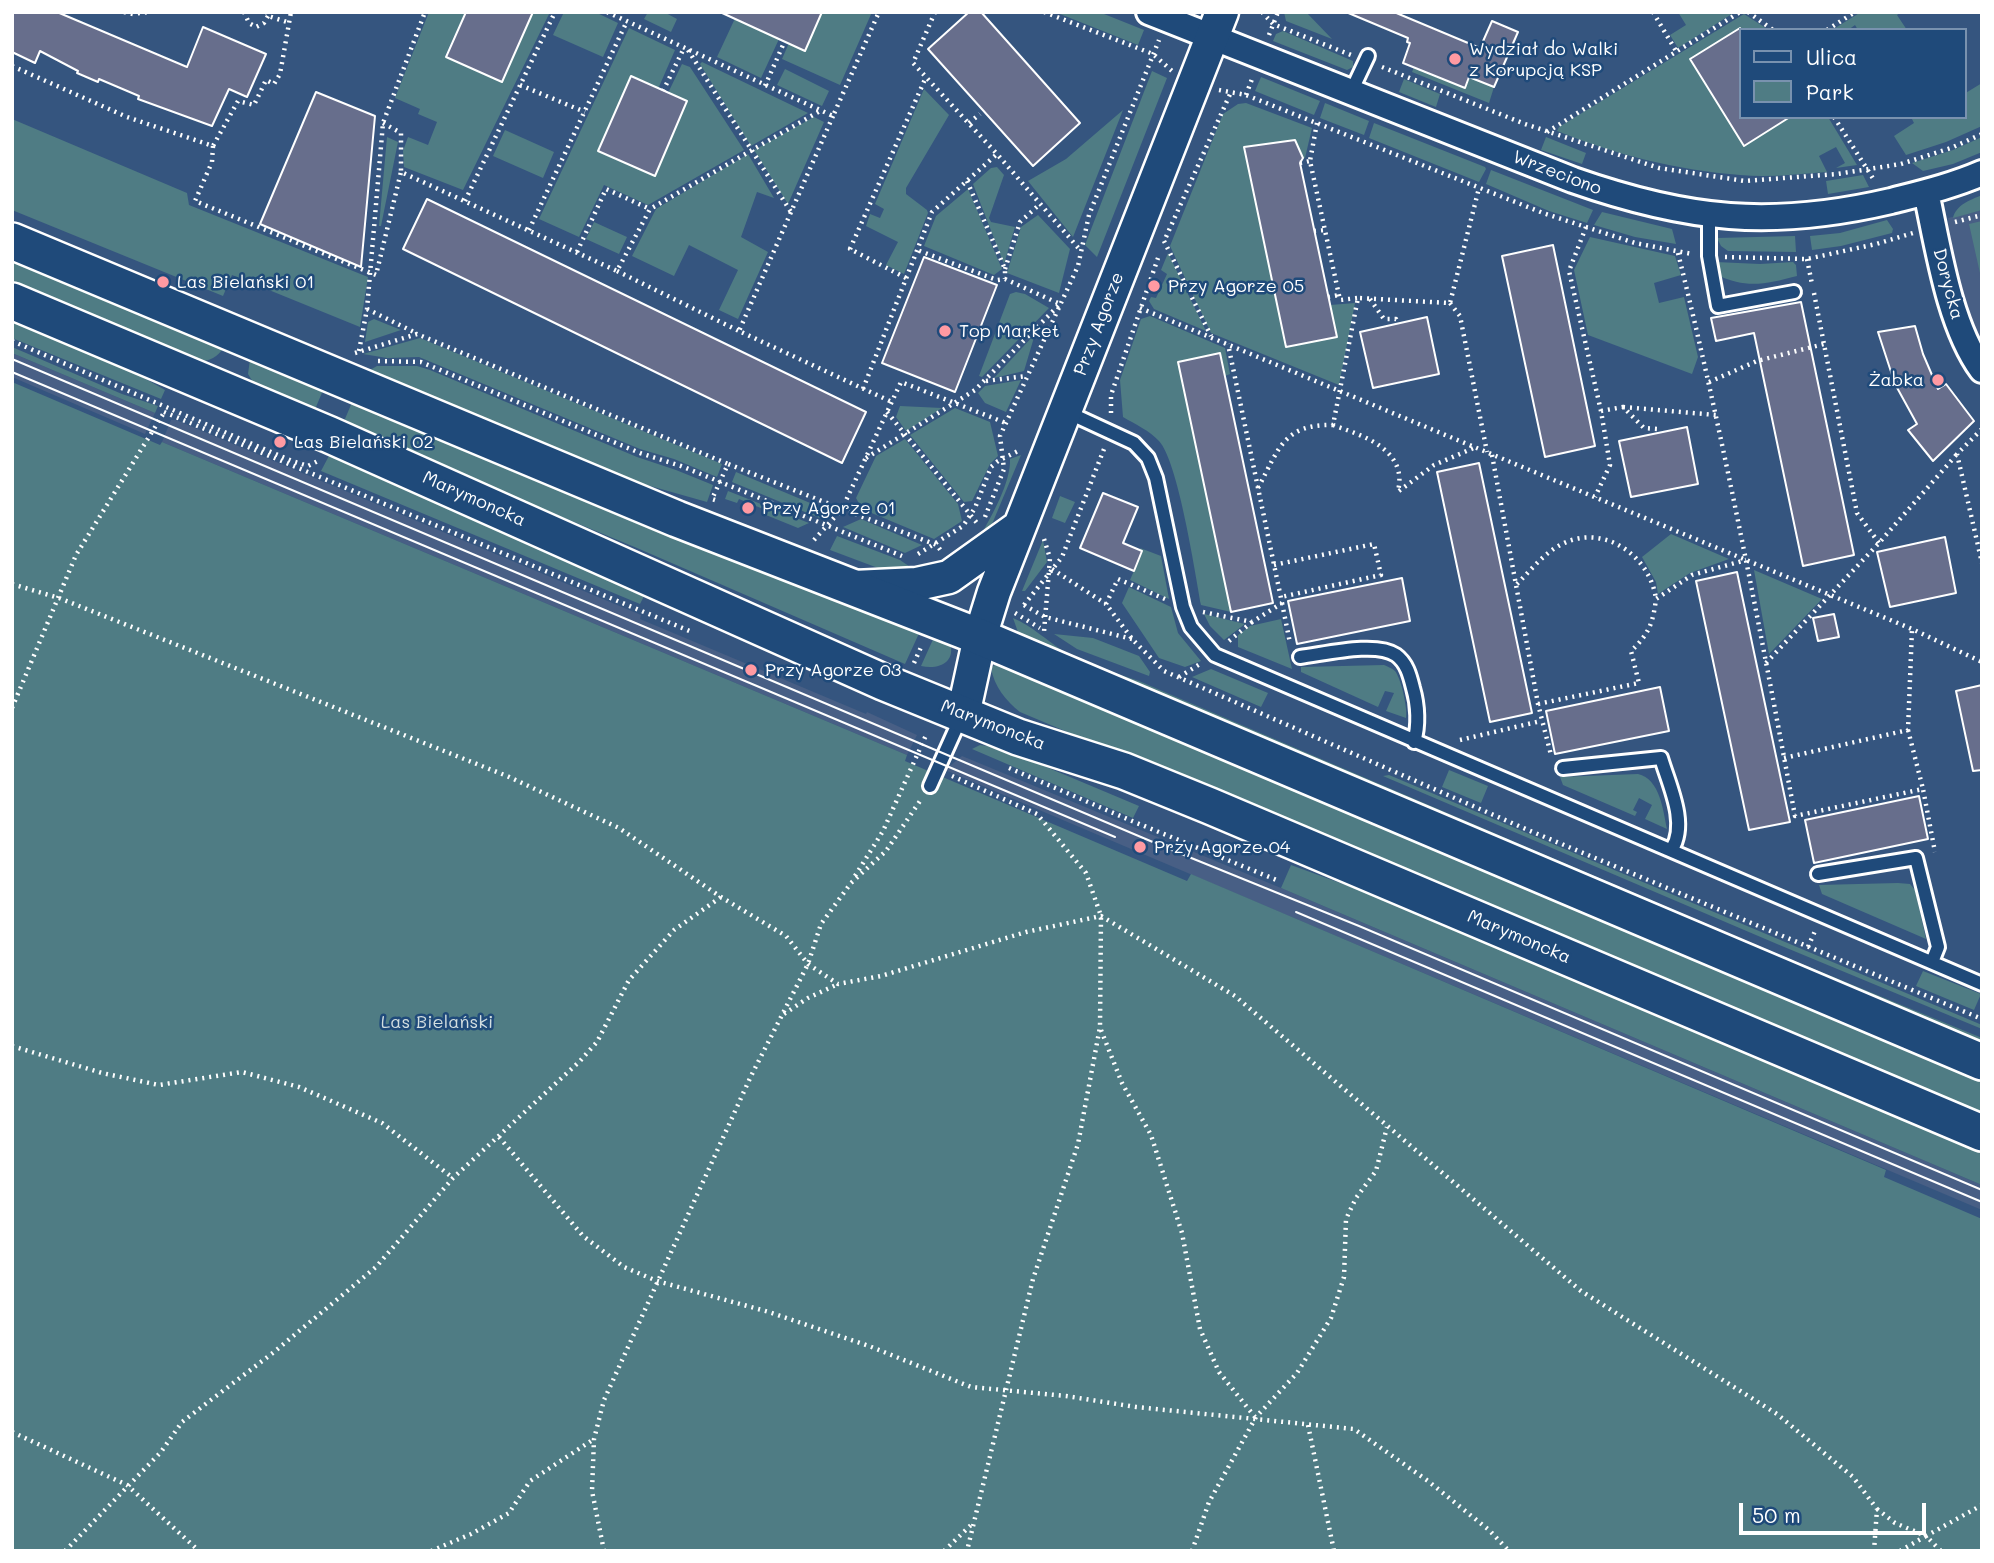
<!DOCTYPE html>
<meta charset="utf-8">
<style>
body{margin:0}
#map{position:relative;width:1994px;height:1563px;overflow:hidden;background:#35557f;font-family:Mali,sans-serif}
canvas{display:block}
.frame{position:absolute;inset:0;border:14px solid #fff;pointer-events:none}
.legend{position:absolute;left:1739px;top:28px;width:228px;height:91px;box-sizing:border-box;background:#1f4a7a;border:2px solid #7992af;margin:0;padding:9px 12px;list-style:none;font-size:21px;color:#fff}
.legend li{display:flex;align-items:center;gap:14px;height:35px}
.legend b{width:35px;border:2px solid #7992af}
.scale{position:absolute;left:1739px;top:1503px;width:187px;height:32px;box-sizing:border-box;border:4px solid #fff;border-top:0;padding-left:9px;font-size:21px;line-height:24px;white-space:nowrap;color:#fff;-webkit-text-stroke:5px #1f4a7a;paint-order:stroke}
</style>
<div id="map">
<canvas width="1994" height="1563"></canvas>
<div class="frame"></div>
<ul class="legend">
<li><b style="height:9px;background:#1f4a7a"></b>Ulica</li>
<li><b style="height:19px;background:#4f7c84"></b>Park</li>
</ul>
<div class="scale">50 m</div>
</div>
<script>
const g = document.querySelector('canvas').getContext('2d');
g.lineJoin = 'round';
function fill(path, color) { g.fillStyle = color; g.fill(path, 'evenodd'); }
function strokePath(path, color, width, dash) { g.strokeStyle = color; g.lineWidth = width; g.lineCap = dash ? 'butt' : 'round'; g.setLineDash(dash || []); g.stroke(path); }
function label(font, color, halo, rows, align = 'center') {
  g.font = font + ' Mali,sans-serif'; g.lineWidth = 5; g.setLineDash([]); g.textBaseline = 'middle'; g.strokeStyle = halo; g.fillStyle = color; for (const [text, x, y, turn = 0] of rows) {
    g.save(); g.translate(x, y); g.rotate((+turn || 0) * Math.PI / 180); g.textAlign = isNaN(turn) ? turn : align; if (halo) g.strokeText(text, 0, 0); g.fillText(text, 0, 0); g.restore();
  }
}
fill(new Path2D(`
 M 1982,210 L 1982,353 L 1960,296 L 1949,242 L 1948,218 Z
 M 12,353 L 155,413 L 145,434 L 12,377 Z
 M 171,420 L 176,420 L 641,615 L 640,619 L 866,714 L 867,712 L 917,735 L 907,755 L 162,442 Z
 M 962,756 L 1281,888 L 1982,1185 L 1982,1210 L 945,770 Z`), '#485f85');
fill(new Path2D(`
 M 429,12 L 465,12 L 445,56 L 502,82 L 533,12 L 550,12 L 463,190 L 404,167 L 403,151 L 408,137 L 428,145 L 437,122 L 418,114 L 420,109 L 395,98 Z
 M 564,12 L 595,12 L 618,23 L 603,57 L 553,35 Z
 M 648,12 L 664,12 L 677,19 L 671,32 L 644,19 Z
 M 738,12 L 754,12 L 749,25 L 779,39 L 761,78 L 717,57 Z
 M 822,12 L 872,12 L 840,85 L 782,59 L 789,43 L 805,50 Z
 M 1055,12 L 1099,12 L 1144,30 L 1138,45 Z
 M 1284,12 L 1306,12 L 1332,39 L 1286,21 Z
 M 1678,12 L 1735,12 L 1678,48 L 1670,35 L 1686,25 Z
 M 1861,12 L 1901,12 L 1897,15 L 1907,30 L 1858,30 L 1855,25 L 1848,30 L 1832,30 Z
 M 1744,14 L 1769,30 L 1739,29 L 1690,59 L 1744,146 L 1790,117 L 1828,117 L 1857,165 L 1836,168 L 1845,163 L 1836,147 L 1819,156 L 1827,172 C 1798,174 1769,178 1740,175 C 1677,170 1616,155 1557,131 L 1559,127 Z
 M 629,28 L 675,50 L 658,89 L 630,77 L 598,151 L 655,176 L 687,102 L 668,93 L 682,64 L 690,67 L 744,150 L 648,205 L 604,185 L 579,237 L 539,219 Z
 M 1283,31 L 1353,61 L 1353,67 L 1347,70 L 1273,41 L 1276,34 Z
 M 702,62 L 808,113 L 751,146 L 700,64 Z
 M 1414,67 L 1469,76 L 1494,87 L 1489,103 L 1412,72 Z
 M 785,69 L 829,91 L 822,106 L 777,85 Z
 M 1152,71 L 1167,78 L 1097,257 L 1085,245 Z
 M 1261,77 L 1320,101 L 1314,115 L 1255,91 Z
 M 1404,79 L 1440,94 L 1436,107 L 1399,92 Z
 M 1982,83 L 1982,126 L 1946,142 L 1906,155 L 1894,136 L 1914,123 L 1911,117 L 1964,117 L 1964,94 Z
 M 924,89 L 949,115 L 906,188 L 906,194 L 927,210 L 928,213 L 904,274 L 886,265 L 898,242 L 866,226 L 870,214 L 880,218 L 884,209 L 875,204 Z
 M 1246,103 L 1312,128 L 1305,158 L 1303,158 L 1295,140 L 1244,147 L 1286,347 L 1336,337 L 1330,305 L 1355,303 L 1339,385 L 1211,333 L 1170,246 L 1223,114 L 1238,104 Z
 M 1325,103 L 1369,121 L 1364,135 L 1320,118 Z
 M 1123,110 L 1073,237 L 1028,181 L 1066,159 Z
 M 814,117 L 824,122 L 788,204 L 754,150 Z
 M 12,119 L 187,193 L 189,205 L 368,277 L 360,327 L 232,275 L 223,296 L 12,210 Z
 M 1374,123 L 1485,167 L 1486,169 L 1479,182 L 1369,138 Z
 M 505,130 L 554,152 L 543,178 L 493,156 Z
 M 387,137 L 398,142 L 381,226 L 379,226 Z
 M 1546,137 L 1586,153 L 1582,164 L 1541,150 Z
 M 1982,137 L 1982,152 L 1953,164 L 1923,171 L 1912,163 L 1953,150 Z
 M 748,154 L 774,198 L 757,192 L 741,237 L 768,252 L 738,319 L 719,310 L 738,270 L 689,245 L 674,276 L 632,256 L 656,209 Z
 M 997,167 L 1004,175 L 989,218 L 991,222 L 1015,227 L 1004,264 L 973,184 L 991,168 Z
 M 1491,170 L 1593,210 L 1587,223 L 1549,211 L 1486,184 Z
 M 1863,175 L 1869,187 L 1828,194 L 1826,181 Z
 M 968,189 L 1002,269 L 994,275 L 924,246 L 936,216 Z
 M 1982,195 L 1982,210 L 1953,218 C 1956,205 1970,200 1982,195 Z
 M 1602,212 L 1672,229 L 1676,244 L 1635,237 L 1594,225 Z
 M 1038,215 L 1070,249 L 1059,293 L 1007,273 L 1021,227 Z
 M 1887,220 L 1893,229 L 1892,233 L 1841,246 L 1812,250 L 1810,236 L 1840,233 Z
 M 1982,221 L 1982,282 L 1969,224 Z
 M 594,222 L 627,237 L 619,254 L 586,239 Z
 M 1795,236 L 1796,252 L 1728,251 L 1721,246 L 1717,238 Z
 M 1590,237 L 1675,256 L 1681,275 L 1654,283 L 1659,303 L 1684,297 L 1698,357 L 1692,374 L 1588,335 L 1574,270 Z
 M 1168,253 L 1206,331 L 1154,309 L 1149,301 L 1151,297 L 1156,298 L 1167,274 L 1161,270 Z
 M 12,256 L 224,347 C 216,360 203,364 189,360 L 12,283 Z
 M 1716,262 L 1760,264 L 1793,262 L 1796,265 L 1797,276 C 1766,284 1747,289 1717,275 Z
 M 1016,292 L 1025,294 L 1049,308 L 982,377 L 979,376 L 1010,294 Z
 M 12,316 L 104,355 L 165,390 L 161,399 L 12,338 Z
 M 1150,316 L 1225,348 L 1230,374 L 1225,376 L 1178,363 L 1231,612 L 1201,605 C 1195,572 1178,461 1159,441 C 1150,431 1135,424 1123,417 L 1120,380 L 1141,319 Z
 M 374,319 L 401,330 L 365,342 L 368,322 Z
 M 1035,334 L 1024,371 L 994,378 Z
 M 420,338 L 722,464 L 717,477 L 674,459 L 640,449 L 419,357 L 387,358 L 363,354 Z
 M 12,347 L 122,394 L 158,406 L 155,413 L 12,353 Z
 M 250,359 L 324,388 L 313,414 L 256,387 L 248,374 Z
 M 377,366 L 417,366 L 430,370 L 637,457 L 676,470 L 713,485 L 707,502 L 597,471 L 363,374 Z
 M 1021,380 L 1006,412 L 985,403 L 978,393 L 985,386 Z
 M 12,382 L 160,445 L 162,442 L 907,755 L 905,761 L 1187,881 L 1191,874 L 1886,1170 L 1884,1177 L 1982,1219 L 1982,1551 L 12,1551 Z
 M 353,400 L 921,629 L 905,664 L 637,548 L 342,426 Z
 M 900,406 L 942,408 L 906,431 L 896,417 Z
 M 955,408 L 990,422 L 998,456 L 990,464 L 972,501 L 964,502 L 910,435 Z
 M 905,439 L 958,504 L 962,521 L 934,539 L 862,509 L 856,498 L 876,456 Z
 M 331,452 L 645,594 L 640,604 L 321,471 Z
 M 1021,455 L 987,536 L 981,535 C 992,515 1011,482 1010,459 Z
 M 736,472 L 827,510 L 828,517 L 822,519 L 732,482 Z
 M 728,491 L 809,523 L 798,528 L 766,515 L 768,511 L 739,499 L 737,503 L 725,499 Z
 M 1060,496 L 1075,502 L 1065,523 L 1052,518 Z
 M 861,519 L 922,545 L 905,553 L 843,527 Z
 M 1671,534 L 1729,559 L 1690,573 L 1658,594 L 1656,582 L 1642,557 Z
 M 837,536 L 900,560 L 919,573 L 886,571 L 830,550 Z
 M 1043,540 L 1047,562 L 1025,591 L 1022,591 Z
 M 1140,548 L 1161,556 L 1169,599 L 1130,580 L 1142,552 Z
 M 1754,570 L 1822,599 L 1769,654 Z
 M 1129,587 L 1171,607 L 1178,633 L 1201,661 L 1185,667 L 1159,658 L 1122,603 Z
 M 1204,614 L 1245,624 L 1224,640 L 1210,626 Z
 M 1013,618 C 1032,626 1046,640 1063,651 C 1086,665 1113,672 1139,681 L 1758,946 L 1982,1038 L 1982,1046 L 1019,635 Z
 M 1281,619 L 1292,669 L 1238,647 L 1238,635 L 1250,626 Z
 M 1054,634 L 1093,638 L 1139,656 L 1150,672 L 1149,676 L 1077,649 Z
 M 935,635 L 950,643 C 956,663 938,670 921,666 Z
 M 999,661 L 1982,1078 L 1982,1118 L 1020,712 C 1006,701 994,686 991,668 Z
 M 1384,665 C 1388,667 1392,668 1395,671 C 1401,678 1408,709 1406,718 L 1386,711 L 1394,693 L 1385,691 L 1378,707 L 1301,672 L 1301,667 Z
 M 1211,669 L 1268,693 L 1261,707 L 1192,677 Z
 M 980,745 L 1001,748 L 1139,806 L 1133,818 L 972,749 Z
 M 1449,770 L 1488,786 L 1481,803 L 1442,787 Z
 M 1638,774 C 1660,779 1663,810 1667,829 L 1645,819 L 1652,805 L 1639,798 L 1633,810 L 1637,812 L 1635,816 L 1563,785 L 1560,777 Z
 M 1389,775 L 1982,1025 L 1982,1029 L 1777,944 L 1383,776 Z
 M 1291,865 L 1403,906 L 1982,1150 L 1982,1185 L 1281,888 Z
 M 1898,883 L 1910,884 L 1915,890 L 1926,939 L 1822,894 L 1819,885 Z
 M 1923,971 L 1981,994 L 1974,1010 L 1916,986 Z`), '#4f7c84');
const building = new Path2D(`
 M 12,12 L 57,12 L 187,67 L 203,27 L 266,54 L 247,97 L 229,89 L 212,126 L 138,99 L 139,96 L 99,79 L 98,82 L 77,73 L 78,71 L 40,51 L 35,63 L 12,52 Z
 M 466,12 L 533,12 L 502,82 L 446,57 Z
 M 720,12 L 822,12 L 805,51 Z
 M 969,12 L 981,12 L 1080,123 L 1033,166 L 928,49 Z
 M 1346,12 L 1394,12 L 1480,48 L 1492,21 L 1518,32 L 1494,87 L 1469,77 L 1465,88 L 1403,63 L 1410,43 L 1407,42 L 1408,38 Z
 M 1740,28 L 1740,117 L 1790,117 L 1744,146 L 1690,59 Z
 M 631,76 L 687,101 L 655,176 L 598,151 Z
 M 316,92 L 375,116 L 361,267 L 260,224 Z
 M 1295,140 L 1303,158 L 1300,163 L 1337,337 L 1286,347 L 1244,147 Z
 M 427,199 L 866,412 L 842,463 L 403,249 Z
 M 1553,245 L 1595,446 L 1545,457 L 1502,256 Z
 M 924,257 L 997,285 L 955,392 L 882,363 Z
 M 1801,302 L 1854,555 L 1803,566 L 1754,333 L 1716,341 L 1711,318 Z
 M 1427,317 L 1439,374 L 1373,388 L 1360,332 Z
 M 1915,326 L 1923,354 L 1938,389 L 1946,384 L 1974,421 L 1933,461 L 1908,430 L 1917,424 L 1895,384 L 1878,332 Z
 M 1220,353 L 1273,603 L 1231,612 L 1178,362 Z
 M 1687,427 L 1698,484 L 1631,497 L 1619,441 Z
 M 1479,463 L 1532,713 L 1490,722 L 1437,472 Z
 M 1103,493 L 1138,507 L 1123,543 L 1142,551 L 1134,571 L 1080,548 Z
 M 1945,537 L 1956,593 L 1890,607 L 1877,552 Z
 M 1737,572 L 1790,822 L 1749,830 L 1696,581 Z
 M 1402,578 L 1410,621 L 1297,644 L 1288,601 Z
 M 1834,614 L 1839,637 L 1818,641 L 1813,618 Z
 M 1982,685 L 1982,770 L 1973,771 L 1956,691 Z
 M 1660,687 L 1669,731 L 1555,754 L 1546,711 Z
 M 1919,796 L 1928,839 L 1814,863 L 1805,820 Z`);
fill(building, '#676e8c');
strokePath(building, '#fff', 2);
const service = new Path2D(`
 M 1351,92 L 1368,56
 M 1709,214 L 1709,256 L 1718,306 L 1794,292
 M 1067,412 L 1134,443 L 1148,458 L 1156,478 L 1183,607 L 1191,627 L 1215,655 L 1982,984
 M 1300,657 C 1325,654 1376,641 1396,655 C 1407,663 1410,676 1413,688 C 1418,705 1419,726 1414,742
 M 1563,768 L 1661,758 C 1669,785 1688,823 1672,849
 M 930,786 L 962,715
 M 1818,874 L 1916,858 L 1938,947 L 1932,962`);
const minor = new Path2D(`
 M 1149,12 L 1573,180 C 1687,220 1771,229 1891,201 C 1922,193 1952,186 1982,173
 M 1926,192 C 1938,247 1949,325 1982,370`);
const tertiary = new Path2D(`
 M 854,587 L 917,584 L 949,577 L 1019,527
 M 963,715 L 980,637 L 994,592 L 1222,12`);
const secondary = new Path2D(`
 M 12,241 L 677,519 L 980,637 L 1982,1062
 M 12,301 L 330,435 L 883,682 L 1018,737 L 1124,771 L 1210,806 L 1982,1133`);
strokePath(service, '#fff', 18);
strokePath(minor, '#fff', 30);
strokePath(tertiary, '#fff', 37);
strokePath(secondary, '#fff', 40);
strokePath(new Path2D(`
 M 124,12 L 133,14 L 148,12
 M 244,12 L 249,23 L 256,27 L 264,23 L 268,16
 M 267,12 L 268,16 L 290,23
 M 607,12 L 833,116 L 879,12
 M 935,12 L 913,63 L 997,154
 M 1044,12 L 1153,54 L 1172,71
 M 1262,12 L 1273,24 L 1351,55
 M 1653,12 L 1676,51
 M 1748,12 L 1773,30
 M 1827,30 L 1855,12
 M 1269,35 L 1278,12
 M 688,50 L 791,212
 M 12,66 L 127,117 L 213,146 L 238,101 L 254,105 L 266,80 L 274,84 L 280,74 L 291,12
 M 1382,67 L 1525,124 L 1659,168 L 1745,181 L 1837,174 L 1901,164 L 1951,148 L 1982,134
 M 520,85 L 585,112
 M 765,86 L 783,45
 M 1219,90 L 1246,95 L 1543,213 L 1635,243 L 1692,254
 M 663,91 L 684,48
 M 1246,95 L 1252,79
 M 833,116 L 739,331 L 892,402
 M 1834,117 L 1874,180
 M 383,123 L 401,133 L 401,172 L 617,271 L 650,209 L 820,111
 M 969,123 L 980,114
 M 1317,123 L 1310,161 L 1340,300 L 1358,298
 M 1547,132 L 1740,12
 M 213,146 L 212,162 L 195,201 L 376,275 L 401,172
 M 1300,163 L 1310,161
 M 967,181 L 1005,269 L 1005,279
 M 465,201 L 555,12
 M 1955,222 L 1982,215
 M 1586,227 L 1569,271 L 1601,411 L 1610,465 L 1595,497
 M 529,230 L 627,21
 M 1314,231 L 1325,230
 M 1166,237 L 1231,92
 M 1164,241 L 1211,336
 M 577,252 L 606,189 L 650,209
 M 1678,253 C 1724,439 1760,628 1795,816 L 1923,789 L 1935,852
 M 1725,257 L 1807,259 L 1876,244 L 1913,233
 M 1807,259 L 1812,284
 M 1005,269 L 1020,222 L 1040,204
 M 617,271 L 739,331
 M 906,278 L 850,249 L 926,77
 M 1814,293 L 1857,513 L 1879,543
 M 1328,297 L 1339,295
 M 1370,299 L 1384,319 L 1396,319 L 1398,323
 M 1450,303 L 1460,316 L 1487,452
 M 1140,308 L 1912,629 L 1982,662
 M 367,309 L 416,333
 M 12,341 L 292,461 L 308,466 L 318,461
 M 359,351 L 367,309 L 383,123 L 425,12
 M 355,353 L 417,334 L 728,464
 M 378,361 L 421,362 L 640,453 L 681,466 L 902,556
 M 986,381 L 1026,376
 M 1709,382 L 1757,361 L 1824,344
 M 863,389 L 932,212 L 997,154 L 1081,251
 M 1623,407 L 1716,415
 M 1601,411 L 1623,407 L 1644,428 L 1658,429 L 1657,432
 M 164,412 L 692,632
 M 887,412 L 977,523
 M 1111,413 L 1111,395 L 1158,258
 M 1333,425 C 1357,434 1394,444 1399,474 C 1400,480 1399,486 1398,492
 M 1982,429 L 1957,454 L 1982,563
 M 1492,455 L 1538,704 L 1551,755
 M 866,458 L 975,390 L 1060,304 L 1005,279 L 997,280 L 917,250
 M 1258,488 C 1279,449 1283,424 1333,425 L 1358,298 L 1450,303 L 1479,188
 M 1399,491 L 1434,465 L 1476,447
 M 715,500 L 712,499 L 728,464 L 842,509 L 901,382 L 1006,423
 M 985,517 L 1004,469 L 1000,436 L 1078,266 L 1089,215 L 1159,40
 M 1044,539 L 1050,558 L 1044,632
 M 814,540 L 842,509 L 937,545 L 941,551
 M 918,554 L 963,526 L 975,508 L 991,467 L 998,461 L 1020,450
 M 1274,565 L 1374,544 L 1381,575 L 1281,597
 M 1052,569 L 1106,604
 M 12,584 L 59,598 L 507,776 L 619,828 L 721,897 L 786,936 L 808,964 L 838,984 L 881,976 L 1026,932 L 1101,916 L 1235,996 L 1581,1291 L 1777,1414 L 1853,1477 L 1877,1509 L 1874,1551
 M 1517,584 C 1531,570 1544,553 1562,544 C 1603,523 1650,555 1656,599
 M 1165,599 L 1118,579 L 1106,604 L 1133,640 L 1164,671 L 1528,830 L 1982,1019
 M 1282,603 L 1290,643
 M 1024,605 L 1062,557 L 1104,449
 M 1024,605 L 1045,617 L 1132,639
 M 1203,612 L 1252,622 L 1282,603 L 1228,344
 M 1015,613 L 1040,628
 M 1229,641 L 1252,622
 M 914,663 L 922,645
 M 1766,663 L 1879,543 L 1957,454
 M 1179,677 L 1200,664
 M 1538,704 L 1639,683 L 1631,651 C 1649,634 1653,623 1656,599 L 1692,575 L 1746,560
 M 12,708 L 76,555 L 165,411
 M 1908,730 L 1923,789
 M 1460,740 L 1541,721
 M 1784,758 L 1908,730 L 1912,629
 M 1009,768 L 1132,821 L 1279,881
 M 952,776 L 1037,814 L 1086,873 L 1101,916 L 1100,1027 L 1078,1144 L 1033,1279 L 967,1551
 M 855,876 L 883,831 L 927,733
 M 1808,947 L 1815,931
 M 784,1014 L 808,998 L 838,984
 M 1101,1030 L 1122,1083 L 1151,1135 L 1182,1233 L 1200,1329 L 1219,1372 L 1255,1417
 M 12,1046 L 102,1073 L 159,1085 L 242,1072 L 299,1087 L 382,1123 L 453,1178
 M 499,1137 L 583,1236 L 624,1267 L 657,1281 L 769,1312 L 869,1346 L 971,1387 L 1066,1396 L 1136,1407 L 1354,1429 L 1428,1481 L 1489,1530 L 1509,1551
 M 1308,1425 L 1334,1551
 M 12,1432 L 127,1485 L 199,1551
 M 1877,1509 L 1895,1523 L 1926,1536 L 1982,1505
 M 65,1551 L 161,1452 L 182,1422 L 274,1352 L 376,1267 L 453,1178 L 579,1062 L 597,1042 L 629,980 L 674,930 L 721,897
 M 431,1551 L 471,1534 L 509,1513 L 530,1481 L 594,1439
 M 604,1551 L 592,1491 L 594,1439 L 604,1400 L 751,1076 L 808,964 L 821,924 L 851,883 L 886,851 L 920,801
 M 944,1551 L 972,1524
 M 1192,1551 L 1209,1502 L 1256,1417 L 1297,1373 L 1331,1318 L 1344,1277 L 1346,1219 L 1356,1198 L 1376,1171 L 1387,1127
 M 1900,1551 L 1926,1536 L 1941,1551`), '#fff', 4.5, [2, 5]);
strokePath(service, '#1f4a7a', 12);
strokePath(minor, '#1f4a7a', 24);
strokePath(tertiary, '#1f4a7a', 32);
strokePath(secondary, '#1f4a7a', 35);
strokePath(new Path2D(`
 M 12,359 L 1174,851 L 1359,926 L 1982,1190
 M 12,372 L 1115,837
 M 1296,912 L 1982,1202`), '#fff', 2);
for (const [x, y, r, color] of [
 [1455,59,7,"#ff9aa2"],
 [163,282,7,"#ff9aa2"],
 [1154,286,7,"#ff9aa2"],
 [945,331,7,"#ff9aa2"],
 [1938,380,7,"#ff9aa2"],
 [280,442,7,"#ff9aa2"],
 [748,508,7,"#ff9aa2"],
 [751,670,7,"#ff9aa2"],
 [1140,847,7,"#ff9aa2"]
]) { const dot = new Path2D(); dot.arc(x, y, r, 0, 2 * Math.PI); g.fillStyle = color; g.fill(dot); strokePath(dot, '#1f4a7a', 2.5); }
label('18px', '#fff', '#1f4a7a', [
 ["Wydział do Walki",1469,49],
 ["z Korupcją KSP",1469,70],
 ["Las Bielański 01",177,282],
 ["Przy Agorze 05",1168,286],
 ["Top Market",959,331],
 ["Żabka",1924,380,"right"],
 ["Las Bielański 02",294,442],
 ["Przy Agorze 01",762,508],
 ["Przy Agorze 03",765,670],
 ["Przy Agorze 04",1154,847]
], 'left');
label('18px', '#fff', '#1f4a7a', [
 ["Wrzeciono",1557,173,21],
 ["Dorycka",1948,284,75],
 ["Przy Agorze",1099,324,-69],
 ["Marymoncka",474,499,24],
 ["Marymoncka",993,725,21],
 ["Marymoncka",1519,937,23]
]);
label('18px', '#d3dee0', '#1f4a7a', [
 ["Las Bielański",437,1022]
]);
</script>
